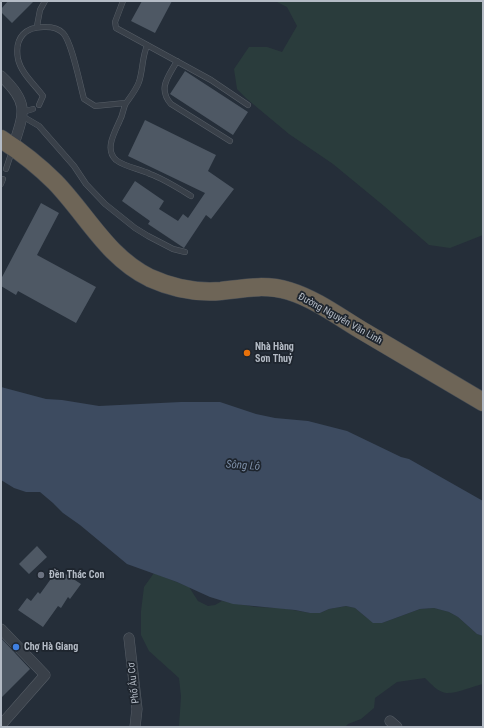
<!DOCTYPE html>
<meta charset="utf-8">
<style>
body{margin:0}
#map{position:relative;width:484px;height:728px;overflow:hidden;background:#252e39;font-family:"Roboto Condensed",sans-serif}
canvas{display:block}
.frame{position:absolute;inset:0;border:2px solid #b4bbc5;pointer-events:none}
</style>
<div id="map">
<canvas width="484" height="728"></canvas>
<div class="frame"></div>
</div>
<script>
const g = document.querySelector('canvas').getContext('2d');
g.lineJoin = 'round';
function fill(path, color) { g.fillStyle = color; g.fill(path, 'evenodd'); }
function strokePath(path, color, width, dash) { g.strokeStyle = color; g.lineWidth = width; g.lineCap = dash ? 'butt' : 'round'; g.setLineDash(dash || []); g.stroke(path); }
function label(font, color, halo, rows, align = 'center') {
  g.font = font + ' "Roboto Condensed",sans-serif'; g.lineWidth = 3.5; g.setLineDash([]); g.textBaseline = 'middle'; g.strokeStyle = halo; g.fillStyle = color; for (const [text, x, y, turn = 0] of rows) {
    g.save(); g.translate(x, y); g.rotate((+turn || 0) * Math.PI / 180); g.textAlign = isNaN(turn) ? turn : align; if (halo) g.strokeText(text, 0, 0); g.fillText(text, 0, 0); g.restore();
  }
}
fill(new Path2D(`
 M 275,1 L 483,1 L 483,235 L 450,248 L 429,245 L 384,206 L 333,164 L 289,134 L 247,99 L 237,89 L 234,69 L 249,47 L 267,47 L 282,52 L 297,26 L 287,7 Z
 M 154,573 L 189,587 L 198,601 L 208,606 L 215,605 L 222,601 L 256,607 L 282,608 L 310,613 L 320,613 L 329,609 L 346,606 L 355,608 L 367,618 L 382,623 L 420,609 L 434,608 L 449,612 L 458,617 L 477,634 L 483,636 L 483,684 C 473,686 456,694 446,693 C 438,692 431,684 425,678 L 397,682 L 375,698 L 374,708 L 361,719 L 348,724 L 345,727 L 179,727 L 181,696 L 179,678 L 149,651 L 141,635 L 141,611 L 144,587 Z`), '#2a3c3c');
fill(new Path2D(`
 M 1,387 L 46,399 L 62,400 L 99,406 L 181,402 L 220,402 L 256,414 L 275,418 L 308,421 L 347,431 L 401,457 L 409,459 L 483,501 L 483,636 L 477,634 L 458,617 L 449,612 L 434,608 L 420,609 L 382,623 L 373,623 L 355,608 L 346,606 L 329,609 L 320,613 L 310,613 L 295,610 L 233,604 L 210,597 L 177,582 L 127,564 L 80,525 L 63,513 L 53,503 L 40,492 L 26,492 L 14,488 L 1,480 Z`), '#3d4b60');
fill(new Path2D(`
 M 8,1 L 34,1 L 12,23 L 1,12 L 1,9 Z
 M 142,1 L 172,1 L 155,33 L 131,21 Z
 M 185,71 L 248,112 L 233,135 L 170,94 Z
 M 145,120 L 216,155 L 208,171 L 234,189 L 211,219 L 206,215 L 184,248 L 148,224 L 150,221 L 122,201 L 135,181 L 164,201 L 159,209 L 178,221 L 183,214 L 188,218 L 205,193 L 128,156 Z
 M 41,203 L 59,213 L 37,255 L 96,287 L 76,323 L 18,291 L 16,295 L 1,286 L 1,279 Z
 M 37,546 L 47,557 L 29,574 L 19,564 Z
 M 58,569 L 81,584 L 70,599 L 68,597 L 61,608 L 58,606 L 43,627 L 18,610 L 27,598 L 31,601 L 38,592 L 40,594 Z
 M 1,638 L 30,669 L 1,698 Z`), '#4e5864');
const lane = new Path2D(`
 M 123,1 L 115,22 L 116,28 L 211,80 L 248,105
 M 37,26 L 40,10 L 45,1
 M 147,46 C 142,57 143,70 139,82 C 136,90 131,96 126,103 C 123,108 123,115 120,120 C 115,132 104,149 116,160 C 125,167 140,169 150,174 C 164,179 178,188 191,196
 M 177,61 C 169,76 157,88 171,104 L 230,141
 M 39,105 L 43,96 C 35,85 21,73 18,59 C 14,37 26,26 46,27 C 52,27 59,29 63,33 C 72,42 80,85 84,99 L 95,106 L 125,103
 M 23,112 L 33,109
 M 22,116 L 39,126 L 74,166 L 86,184 L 105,204 L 135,228 L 148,236 L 173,249 L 185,252
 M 6,169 L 12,151
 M 1,184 L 3,179`);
const street = new Path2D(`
 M 1,76 C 30,103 24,113 13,147
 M 1,629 L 45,675 L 1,725
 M 129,638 L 137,709 L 135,727
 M 390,721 L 397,727`);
const highway = new Path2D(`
 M 1,139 C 20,151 39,166 55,182 C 87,215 107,257 150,278 C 172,288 197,293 221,291 C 245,288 266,284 289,291 C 315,299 338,316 361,330 C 402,354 442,378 483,402`);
strokePath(lane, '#575e67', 6);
strokePath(street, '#575e67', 11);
strokePath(highway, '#444b54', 19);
strokePath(lane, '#394049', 5);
strokePath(street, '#394049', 10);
strokePath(highway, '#6e6557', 18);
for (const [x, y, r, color] of [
 [247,353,4,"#e8710a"],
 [41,575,4,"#6b7280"],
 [16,647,4,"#3f7fe0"]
]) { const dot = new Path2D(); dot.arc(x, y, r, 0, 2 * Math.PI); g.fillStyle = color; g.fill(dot); strokePath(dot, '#1e252e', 1.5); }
label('10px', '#b4bbc5', '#1e252e', [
 ["Đường Nguyễn Văn Linh",340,319,29],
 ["Phố Âu Cơ",134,683,-96]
]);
label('bold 10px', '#b4bbc5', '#1e252e', [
 ["Nhà Hàng",255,347],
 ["Sơn Thuỷ",255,359],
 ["Đền Thác Con",49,575],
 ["Chợ Hà Giang",24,647]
], 'left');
label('italic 11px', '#7f91aa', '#1e252e', [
 ["Sông Lô",243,466,4]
]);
</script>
